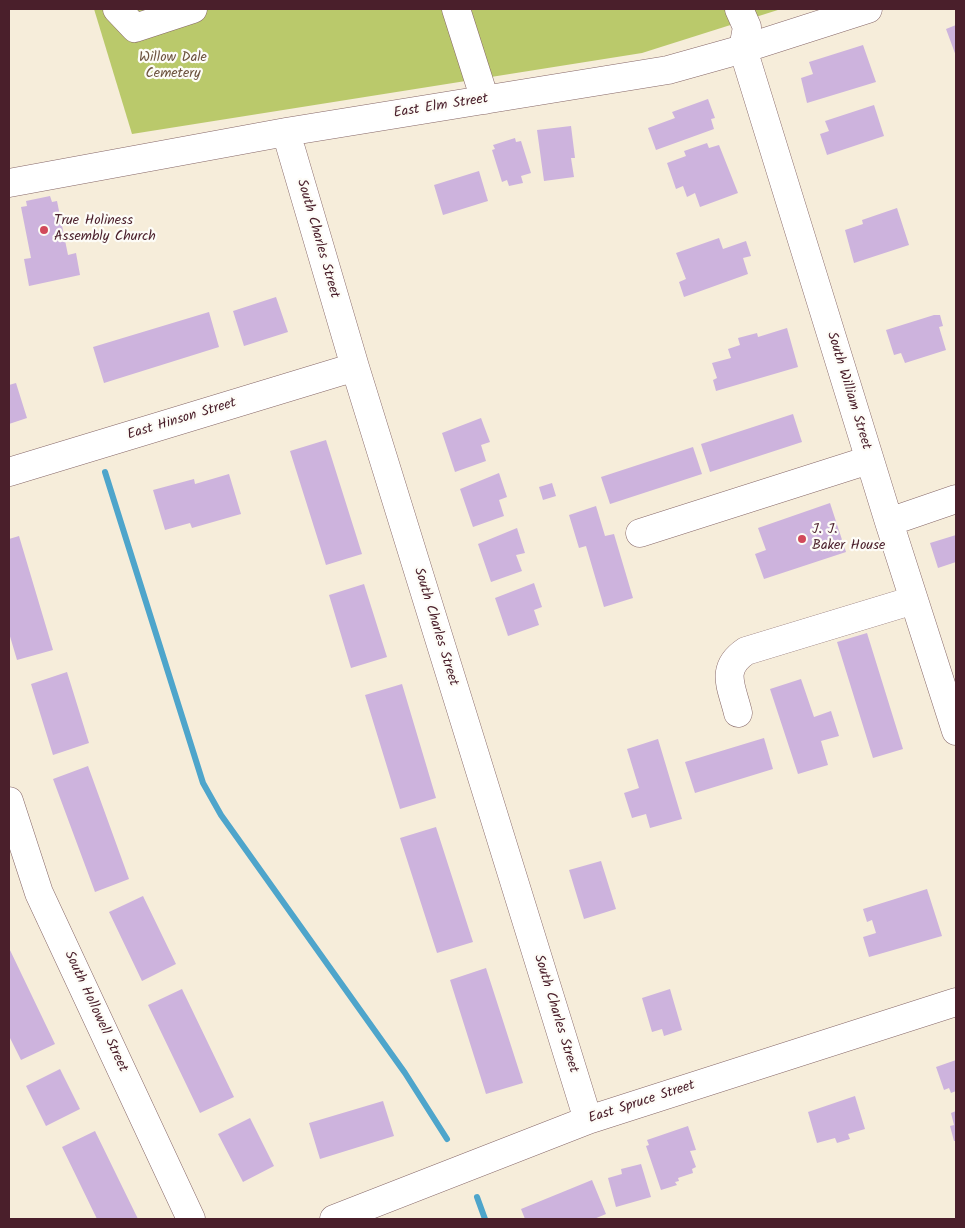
<!DOCTYPE html>
<style>
body{margin:0}
#map{position:relative;width:965px;height:1228px;overflow:hidden;background:#f6edda;font-family:Kalam,sans-serif}
canvas{display:block}
.frame{position:absolute;inset:0;border:10px solid #4a1f2b;pointer-events:none}
</style>
<div id="map">
<canvas width="965" height="1228"></canvas>
<div class="frame"></div>
</div>
<script>
const g = document.querySelector('canvas').getContext('2d');
g.lineJoin = 'round';
function fill(path, color) { g.fillStyle = color; g.fill(path, 'evenodd'); }
function strokePath(path, color, width, dash) { g.strokeStyle = color; g.lineWidth = width; g.lineCap = dash ? 'butt' : 'round'; g.setLineDash(dash || []); g.stroke(path); }
function label(font, color, halo, rows, align = 'center') {
  g.font = font + ' Kalam,sans-serif'; g.lineWidth = 4.5; g.setLineDash([]); g.textBaseline = 'middle'; g.strokeStyle = halo; g.fillStyle = color; for (const [text, x, y, turn = 0] of rows) {
    g.save(); g.translate(x, y); g.rotate((+turn || 0) * Math.PI / 180); g.textAlign = isNaN(turn) ? turn : align; if (halo) g.strokeText(text, 0, 0); g.fillText(text, 0, 0); g.restore();
  }
}
fill(new Path2D(`
 M 94,9 L 781,9 L 642,53 L 132,134 Z`), '#bac96b');
strokePath(new Path2D(`
 M 105,472 L 203,783 L 221,815 L 405,1073 L 447,1139
 M 477,1197 L 485,1219`), '#4ea5cb', 6);
fill(new Path2D(`
 M 956,25 L 956,56 L 946,29 Z
 M 863,45 L 876,82 L 807,103 L 801,78 L 813,74 L 809,62 Z
 M 708,99 L 715,118 L 711,119 L 714,129 L 656,150 L 648,128 L 675,118 L 672,112 Z
 M 874,105 L 884,136 L 827,155 L 820,134 L 829,131 L 825,121 Z
 M 571,126 L 575,158 L 571,158 L 574,177 L 544,181 L 537,130 Z
 M 515,138 L 516,142 L 521,141 L 531,173 L 521,176 L 523,183 L 509,186 L 507,180 L 502,182 L 492,150 L 495,149 L 493,145 Z
 M 707,143 L 709,148 L 719,145 L 738,193 L 700,207 L 695,193 L 687,197 L 683,186 L 676,189 L 667,163 L 686,156 L 684,151 Z
 M 479,171 L 488,201 L 443,215 L 434,185 Z
 M 50,196 L 52,202 L 57,201 L 68,255 L 76,253 L 80,275 L 29,286 L 24,259 L 31,258 L 21,207 L 27,206 L 26,201 Z
 M 897,208 L 909,245 L 854,263 L 845,230 L 863,224 L 862,220 Z
 M 719,238 L 723,249 L 746,241 L 751,256 L 743,258 L 748,274 L 684,297 L 679,282 L 686,279 L 676,253 Z
 M 276,297 L 288,332 L 244,346 L 233,311 Z
 M 209,312 L 219,347 L 104,383 L 93,347 Z
 M 934,315 L 940,315 L 943,326 L 939,327 L 946,350 L 905,363 L 901,353 L 894,355 L 886,330 Z
 M 787,328 L 798,367 L 716,391 L 713,380 L 717,378 L 712,363 L 731,358 L 728,349 L 740,345 L 738,338 L 757,333 L 758,337 Z
 M 16,383 L 27,418 L 9,424 L 9,385 Z
 M 793,414 L 802,442 L 710,472 L 701,444 Z
 M 481,418 L 490,442 L 481,445 L 486,461 L 455,472 L 442,433 Z
 M 326,440 L 362,554 L 326,565 L 290,451 Z
 M 693,447 L 702,474 L 610,504 L 601,477 Z
 M 499,473 L 507,497 L 499,500 L 504,516 L 473,527 L 460,489 Z
 M 229,474 L 241,514 L 192,528 L 190,523 L 165,530 L 153,490 L 194,479 L 195,484 Z
 M 552,483 L 556,496 L 543,500 L 539,487 Z
 M 830,503 L 846,552 L 764,579 L 755,554 L 766,550 L 758,528 Z
 M 596,506 L 605,536 L 614,534 L 633,598 L 604,607 L 586,546 L 579,548 L 569,515 Z
 M 517,528 L 525,553 L 516,555 L 522,571 L 491,582 L 478,544 Z
 M 956,535 L 956,562 L 938,568 L 930,543 Z
 M 19,536 L 53,650 L 17,660 L 9,633 L 9,539 Z
 M 534,583 L 542,607 L 534,610 L 539,625 L 508,636 L 495,598 Z
 M 364,584 L 387,657 L 351,668 L 329,595 Z
 M 867,633 L 903,749 L 873,758 L 837,642 Z
 M 67,672 L 89,743 L 53,755 L 31,684 Z
 M 801,679 L 814,717 L 831,711 L 839,736 L 821,741 L 828,765 L 798,774 L 770,689 Z
 M 402,684 L 436,798 L 400,809 L 365,695 Z
 M 764,738 L 773,769 L 695,793 L 685,762 Z
 M 658,739 L 682,819 L 650,828 L 646,814 L 632,818 L 624,793 L 639,788 L 627,749 Z
 M 88,766 L 129,879 L 95,892 L 53,779 Z
 M 436,827 L 473,942 L 437,953 L 400,838 Z
 M 601,861 L 616,909 L 584,919 L 569,870 Z
 M 927,889 L 942,936 L 869,957 L 863,937 L 876,933 L 872,920 L 867,922 L 863,909 Z
 M 143,896 L 176,964 L 142,981 L 109,912 Z
 M 9,948 L 55,1044 L 21,1060 L 9,1036 Z
 M 486,968 L 523,1083 L 486,1094 L 450,980 Z
 M 182,989 L 234,1097 L 200,1113 L 148,1005 Z
 M 670,989 L 682,1030 L 664,1036 L 662,1029 L 652,1032 L 642,998 Z
 M 956,1060 L 956,1091 L 951,1093 L 949,1088 L 944,1090 L 936,1067 Z
 M 60,1069 L 80,1109 L 46,1126 L 26,1086 Z
 M 855,1096 L 865,1129 L 848,1134 L 850,1139 L 837,1143 L 835,1138 L 817,1143 L 808,1112 Z
 M 383,1101 L 394,1136 L 320,1159 L 309,1123 Z
 M 956,1111 L 956,1141 L 954,1141 L 950,1126 L 954,1125 L 951,1113 Z
 M 250,1118 L 274,1166 L 243,1182 L 218,1134 Z
 M 688,1126 L 696,1150 L 690,1151 L 696,1167 L 692,1169 L 693,1173 L 678,1178 L 679,1181 L 675,1182 L 677,1185 L 661,1190 L 646,1146 L 649,1145 L 647,1140 Z
 M 95,1131 L 138,1219 L 97,1219 L 62,1147 Z
 M 641,1164 L 651,1197 L 616,1207 L 608,1178 L 622,1174 L 621,1169 Z
 M 592,1180 L 606,1214 L 594,1219 L 525,1219 L 521,1209 Z`), '#cdb3dd');
const minor = new Path2D(`
 M 117,9 L 135,28 L 193,9
 M 456,9 L 485,100
 M 739,9 L 747,27 L 743,49 L 889,522 L 956,731
 M 286,132 L 355,367 L 588,1120
 M 9,183 L 286,132 L 668,70 L 743,49 L 868,9
 M 9,472 L 355,367
 M 889,522 L 956,499
 M 640,533 L 869,460
 M 738,713 C 732,687 719,669 746,651 L 914,600
 M 9,801 L 39,893 L 191,1219
 M 334,1219 L 588,1120 L 956,1002`);
strokePath(minor, '#866768', 29);
strokePath(minor, '#fff', 28);
for (const [x, y, r, color] of [
 [44,230,5,"#d1495b"],
 [802,539,5,"#d1495b"]
]) { const dot = new Path2D(); dot.arc(x, y, r, 0, 2 * Math.PI); g.fillStyle = color; g.fill(dot); strokePath(dot, '#fdfcf7', 2); }
label('14px', '#6c523e', '#fdfcf7', [
 ["Willow Dale",173,59],
 ["Cemetery",173,75]
]);
label('14px', '#4a1f2b', '#fdfcf7', [
 ["East Elm Street",441,107,-9],
 ["South Charles Street",317,239,74],
 ["South William Street",848,391,73],
 ["East Hinson Street",182,420,-17],
 ["South Charles Street",435,627,73],
 ["South Hollowell Street",95,1012,65],
 ["South Charles Street",555,1014,73],
 ["East Spruce Street",642,1103,-18]
]);
label('14px', '#4a1f2b', '#fdfcf7', [
 ["True Holiness",54,222],
 ["Assembly Church",54,238],
 ["J. J.",812,531],
 ["Baker House",812,547]
], 'left');
</script>
